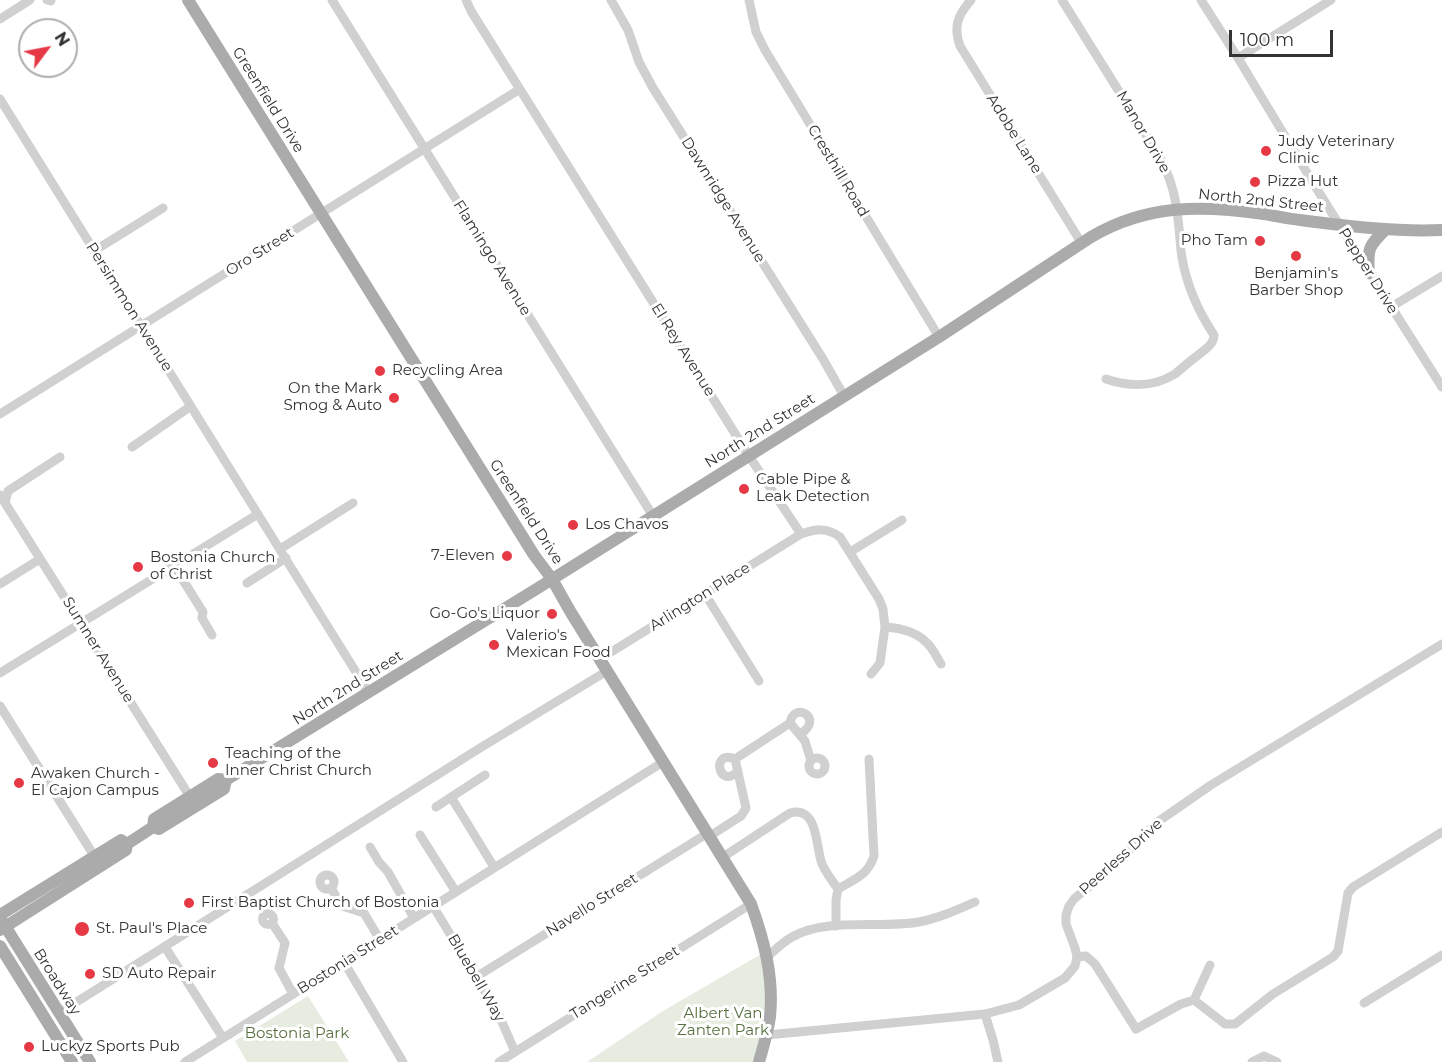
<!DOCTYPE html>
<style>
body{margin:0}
#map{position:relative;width:1442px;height:1062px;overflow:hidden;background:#fff;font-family:Montserrat,sans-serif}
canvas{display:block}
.north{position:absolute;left:18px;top:18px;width:60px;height:60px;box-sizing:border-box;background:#fff;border:2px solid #adadad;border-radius:50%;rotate:58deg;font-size:16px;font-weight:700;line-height:24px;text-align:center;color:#333}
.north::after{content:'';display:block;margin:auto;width:21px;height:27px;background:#e63946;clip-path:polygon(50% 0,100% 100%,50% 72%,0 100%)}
.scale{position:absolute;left:1229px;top:30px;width:104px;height:27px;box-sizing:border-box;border:3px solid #333;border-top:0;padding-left:8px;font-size:18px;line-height:21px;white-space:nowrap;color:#333;-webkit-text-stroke:4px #fff;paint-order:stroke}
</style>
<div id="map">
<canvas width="1442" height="1062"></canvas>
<div class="north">N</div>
<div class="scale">100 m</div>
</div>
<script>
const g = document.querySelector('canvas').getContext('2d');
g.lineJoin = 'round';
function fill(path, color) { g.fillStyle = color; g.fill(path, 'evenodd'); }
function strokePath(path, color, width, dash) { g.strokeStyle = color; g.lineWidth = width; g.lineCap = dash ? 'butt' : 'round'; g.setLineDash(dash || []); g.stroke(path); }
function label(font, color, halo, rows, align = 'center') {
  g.font = font + ' Montserrat,sans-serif'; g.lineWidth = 6; g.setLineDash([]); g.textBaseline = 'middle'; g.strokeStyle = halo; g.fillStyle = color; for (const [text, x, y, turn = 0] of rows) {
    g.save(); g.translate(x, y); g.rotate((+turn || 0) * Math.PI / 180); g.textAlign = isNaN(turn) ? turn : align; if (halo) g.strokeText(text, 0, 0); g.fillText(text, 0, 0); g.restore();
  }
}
fill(new Path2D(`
 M 763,953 L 766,983 L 764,1022 L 753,1062 L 587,1062 L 663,1011 Z
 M 308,996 L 349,1062 L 247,1062 L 235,1041 Z`), '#e6ecdf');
strokePath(new Path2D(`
 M 47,0 L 51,1
 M 332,0 L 653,516
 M 466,0 L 471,11 L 749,456 L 801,534
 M 611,0 L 628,30 L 639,62 L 653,88 L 823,359 L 844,396
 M 749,0 L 756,32 L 765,50 L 939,337
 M 971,0 C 958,15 953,26 960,46 L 1082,244
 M 1062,0 L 1158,154 C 1170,175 1176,196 1178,220 C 1180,233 1180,246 1182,258 C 1187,286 1198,311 1214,335 C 1214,345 1205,349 1197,356 C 1190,361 1182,368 1175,374 C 1154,387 1129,387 1106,379
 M 1201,0 L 1238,58 L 1318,191 L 1442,387
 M 0,19 L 30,0
 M 1238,58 L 1331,0
 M 0,99 L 369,693
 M 94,251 L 163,208
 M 1391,307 L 1442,276
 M 0,414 L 520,89
 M 132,447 L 191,406
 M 0,495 L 192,800
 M 5,503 L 8,491 L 60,457
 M 280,549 L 353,503
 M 850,552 L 902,520
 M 174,566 L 203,612 L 202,618 L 212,635
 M 247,583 L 286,558
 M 0,584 L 40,559
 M 705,594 L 759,681
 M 885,627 C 900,628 916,631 927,643 C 933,648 937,658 941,664
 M 600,659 L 801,534 C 816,529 826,527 840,537 L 879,599 L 883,609 L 885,627 L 880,663 L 871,674
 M 0,673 L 258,514
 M 0,706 L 98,862
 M 790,723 C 794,700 825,719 800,734
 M809 766a8 8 0 1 1 16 0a8 8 0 1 1-16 0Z
 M 735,759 C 710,749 719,791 738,771
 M 451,797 L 494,867
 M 436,807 L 485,775
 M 420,835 L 456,892
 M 710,836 L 741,816 L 746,808 L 735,759 L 790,723 L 805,741 L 811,761
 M 370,847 L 379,862 L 388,872 L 414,918
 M 723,857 L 790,813 C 817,805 816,844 821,861 C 824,871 832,880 838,889
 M320 882a7 7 0 1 1 14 0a7 7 0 1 1-14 0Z
 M 331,888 L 342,906 L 364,913 L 380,940
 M 433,906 L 499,1015 L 515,1052
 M262.5 919a5.5 5.5 0 1 1 11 0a5.5 5.5 0 1 1-11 0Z
 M 272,923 L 285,943 L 279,968 L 293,994
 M 836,926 L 836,900 L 838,889 C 855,879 868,875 874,856 L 869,759
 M 165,947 L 223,1038
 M 767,957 C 775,950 783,942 792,937 C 827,917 881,929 919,922 C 939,918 957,910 975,902
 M 1077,957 L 1086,956 L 1095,964 L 1136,1029 L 1181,1004 L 1194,1000
 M 344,962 L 403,1062
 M 1210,965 L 1194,1000 L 1225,1024 L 1235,1024 L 1273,994 L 1333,957 L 1338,951 L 1348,893 L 1353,887 L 1442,832
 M 476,977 L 708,833
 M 1364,1003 L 1442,955
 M 59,1013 L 480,748 L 607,671
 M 985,1014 L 993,1040 L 998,1062
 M 767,1035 L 985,1014 L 1019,1005 L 1065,978 L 1075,966 L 1077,957 L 1075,948 L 1066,924 L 1066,915 L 1069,906 L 1074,899 L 1116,864 L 1156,823 L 1211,785 L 1442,644
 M 185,1062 L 663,762
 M 499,1062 L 751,904
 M 1252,1062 L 1264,1056 L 1277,1062`), '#d0d0d0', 9);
strokePath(new Path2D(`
 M 188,0 L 534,555 L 552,579 L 570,611 L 751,904 C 764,940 774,977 770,1017 C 768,1032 763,1047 759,1062
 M 1369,273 C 1367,248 1369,246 1386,229
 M 153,827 L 154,819 L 218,779 L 226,780
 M 0,915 L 121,840 L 127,844
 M 0,918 L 90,1062
 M 0,930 L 126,850 L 127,844 L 153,827 L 159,829 L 224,789 L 226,780 L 538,588 L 939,337 L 1091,237 C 1147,204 1202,205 1264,214 C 1276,216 1288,219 1300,220 C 1347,226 1395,232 1442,230
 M 0,946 L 72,1062`), '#ababab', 12);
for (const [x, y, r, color] of [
 [1266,151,6,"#e63946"],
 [1255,182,6,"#e63946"],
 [1260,241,6,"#e63946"],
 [1296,256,6,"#e63946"],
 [380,371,6,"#e63946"],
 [394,398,6,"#e63946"],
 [744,489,6,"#e63946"],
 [573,525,6,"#e63946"],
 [507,556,6,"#e63946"],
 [138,567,6,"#e63946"],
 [552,614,6,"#e63946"],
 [494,645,6,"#e63946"],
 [213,763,6,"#e63946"],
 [19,783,6,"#e63946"],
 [189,903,6,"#e63946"],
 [82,929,8,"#e63946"],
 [90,974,6,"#e63946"],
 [29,1047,6,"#e63946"]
]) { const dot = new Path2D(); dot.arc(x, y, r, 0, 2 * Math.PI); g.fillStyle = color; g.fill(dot); strokePath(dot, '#fff', 2); }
label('15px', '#333', '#fff', [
 ["Greenfield Drive",268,100,58],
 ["Manor Drive",1143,132,60],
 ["Adobe Lane",1014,134,58],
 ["Cresthill Road",838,171,59],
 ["Dawnridge Avenue",723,200,58],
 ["North 2nd Street",1261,201,6],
 ["Oro Street",260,252,-32],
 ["Flamingo Avenue",492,258,58],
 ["Pepper Drive",1368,271,58],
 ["Persimmon Avenue",129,307,58],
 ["El Rey Avenue",683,350,58],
 ["North 2nd Street",760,431,-32],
 ["Greenfield Drive",526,512,57],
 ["Arlington Place",700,597,-32],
 ["Sumner Avenue",98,650,58],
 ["North 2nd Street",348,688,-32],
 ["Peerless Drive",1121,857,-42],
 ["Navello Street",592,905,-32],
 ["Bostonia Street",348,960,-32],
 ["Bluebell Way",476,978,60],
 ["Broadway",57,982,58],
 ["Tangerine Street",625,983,-32]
]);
label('15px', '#333', '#fff', [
 ["Judy Veterinary",1278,142],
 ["Clinic",1278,159],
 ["Pizza Hut",1267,182],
 ["Pho Tam",1248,241,"right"],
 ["Benjamin's",1296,274,"center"],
 ["Barber Shop",1296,291,"center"],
 ["Recycling Area",392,371],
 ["On the Mark",382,389,"right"],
 ["Smog & Auto",382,406,"right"],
 ["Cable Pipe &",756,480],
 ["Leak Detection",756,497],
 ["Los Chavos",585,525],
 ["7-Eleven",495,556,"right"],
 ["Bostonia Church",150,558],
 ["of Christ",150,575],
 ["Go-Go's Liquor",540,614,"right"],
 ["Valerio's",506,636],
 ["Mexican Food",506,653],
 ["Teaching of the",225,754],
 ["Inner Christ Church",225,771],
 ["Awaken Church -",31,774],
 ["El Cajon Campus",31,791],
 ["First Baptist Church of Bostonia",201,903],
 ["St. Paul's Place",96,929],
 ["SD Auto Repair",102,974],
 ["Luckyz Sports Pub",41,1047]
], 'left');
label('15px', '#56703f', '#fff', [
 ["Albert Van",723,1014],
 ["Zanten Park",723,1031],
 ["Bostonia Park",297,1034]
]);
</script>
